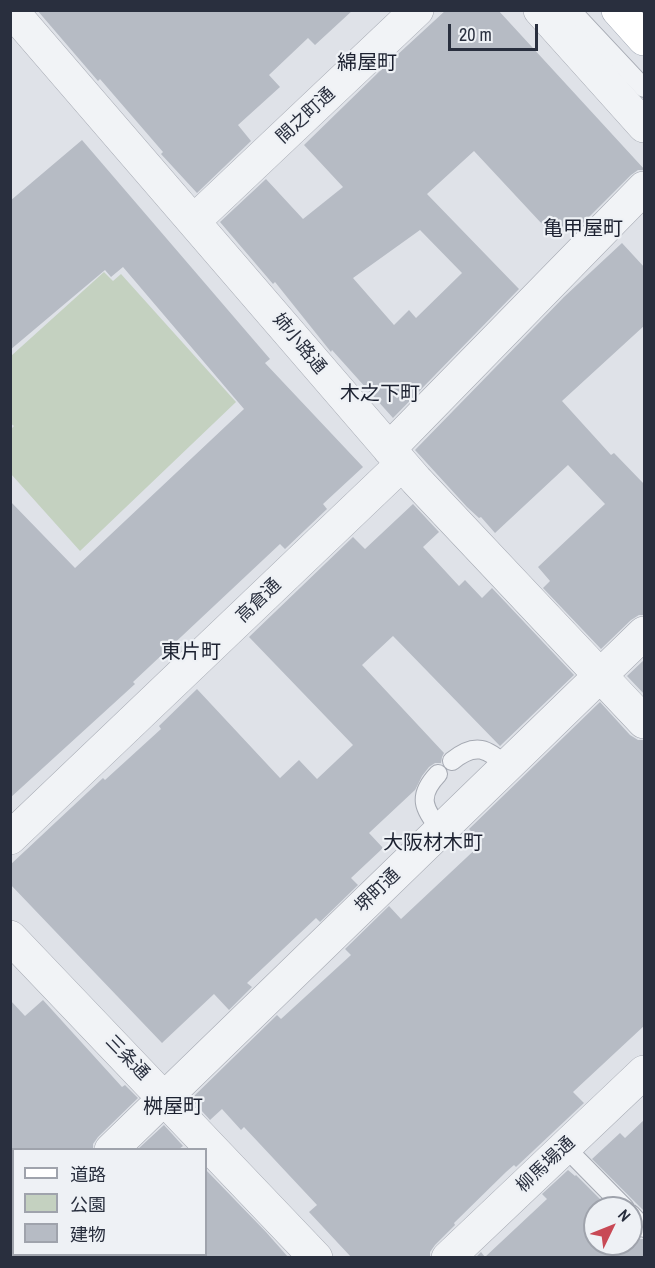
<!DOCTYPE html>
<meta charset="utf-8">
<style>
body{margin:0}
#map{position:relative;width:655px;height:1268px;overflow:hidden;background:#dfe2e8;font-family:"Archivo Narrow","Noto Sans JP",sans-serif}
canvas{display:block}
.frame{position:absolute;inset:0;border:12px solid #292f3e;pointer-events:none}
.legend{position:absolute;left:12px;top:1148px;width:195px;height:108px;box-sizing:border-box;background:#eef1f5;border:2px solid #9fa3ac;margin:0;padding:8px 10px;list-style:none;font-size:18px;color:#292f3e}
.legend li{display:flex;align-items:center;gap:12px;height:30px}
.legend b{width:30px;border:2px solid #9fa3ac}
.north{position:absolute;left:583px;top:1196px;width:60px;height:60px;box-sizing:border-box;background:#eef1f5;border:2px solid #9fa3ac;border-radius:50%;rotate:47deg;font-size:16px;font-weight:700;line-height:24px;text-align:center;color:#292f3e}
.north::after{content:'';display:block;margin:auto;width:21px;height:27px;background:#c84955;clip-path:polygon(50% 0,100% 100%,50% 72%,0 100%)}
.scale{position:absolute;left:448px;top:24px;width:90px;height:27px;box-sizing:border-box;border:3px solid #292f3e;border-top:0;padding-left:8px;font-size:18px;line-height:21px;white-space:nowrap;color:#292f3e;-webkit-text-stroke:4px #eef1f5;paint-order:stroke}
</style>
<div id="map">
<canvas width="655" height="1268"></canvas>
<div class="frame"></div>
<ul class="legend">
<li><b style="height:8px;background:#fff"></b>道路</li>
<li><b style="height:16px;background:#c4d1c0"></b>公園</li>
<li><b style="height:16px;background:#b6bbc4"></b>建物</li>
</ul>
<div class="north">N</div>
<div class="scale">20 m</div>
</div>
<script>
const g = document.querySelector('canvas').getContext('2d');
g.lineJoin = 'round';
function fill(path, color) { g.fillStyle = color; g.fill(path, 'evenodd'); }
function strokePath(path, color, width, dash) { g.strokeStyle = color; g.lineWidth = width; g.lineCap = dash ? 'butt' : 'round'; g.setLineDash(dash || []); g.stroke(path); }
function label(font, color, halo, rows, align = 'center') {
  g.font = font + ' "Archivo Narrow","Noto Sans JP",sans-serif'; g.lineWidth = 4.5; g.setLineDash([]); g.textBaseline = 'middle'; g.strokeStyle = halo; g.fillStyle = color; for (const [text, x, y, turn = 0] of rows) {
    g.save(); g.translate(x, y); g.rotate((+turn || 0) * Math.PI / 180); g.textAlign = isNaN(turn) ? turn : align; if (halo) g.strokeText(text, 0, 0); g.fillText(text, 0, 0); g.restore();
  }
}
fill(new Path2D(`
 M 104,272 L 113,281 L 121,274 L 236,402 L 80,551 L 11,474 L 11,429 L 14,426 L 10,423 L 11,356 Z`), '#c4d1c0');
fill(new Path2D(`
 M 37,10 L 353,10 L 315,45 L 308,38 L 269,75 L 280,87 L 238,125 L 251,141 L 197,193 L 161,154 L 163,152 L 100,79 L 98,81 Z
 M 446,10 L 498,10 L 645,170 L 638,170 L 631,175 L 580,226 L 576,221 L 556,239 L 474,151 L 427,194 L 519,289 L 393,418 L 332,350 L 331,352 L 275,282 L 273,284 L 220,222 L 266,179 L 303,219 L 343,187 L 304,145 L 383,68 ZM 420,230 L 462,273 L 416,318 L 409,310 L 394,325 L 353,278 Z
 M 82,140 L 270,359 L 265,363 L 363,467 L 323,504 L 327,509 L 285,549 L 280,544 L 133,682 L 135,684 L 10,798 L 10,501 L 75,568 L 244,409 L 123,267 L 111,277 L 105,270 L 10,350 L 10,201 Z
 M 622,243 L 645,268 L 645,325 L 562,401 L 611,455 L 614,453 L 645,485 L 645,615 L 639,615 L 631,620 L 601,649 L 543,588 L 550,581 L 538,567 L 605,504 L 568,465 L 495,533 L 481,517 L 479,518 L 467,507 L 415,450 L 564,297 Z
 M 413,504 L 439,532 L 423,547 L 459,586 L 465,580 L 482,598 L 492,588 L 574,675 L 500,746 L 393,636 L 362,665 L 444,753 L 442,757 L 441,763 L 435,763 L 429,767 L 422,776 L 415,790 L 369,833 L 383,848 L 351,878 L 358,885 L 320,922 L 316,918 L 247,983 L 252,987 L 229,1010 L 214,994 L 162,1043 L 10,884 L 10,865 L 103,778 L 105,780 L 161,729 L 159,726 L 197,689 L 280,778 L 299,760 L 317,779 L 353,745 L 249,637 L 353,537 L 365,549 Z
 M 645,659 L 645,695 L 627,676 Z
 M 600,702 L 630,735 L 638,740 L 645,740 L 645,1025 L 573,1092 L 584,1103 L 516,1167 L 514,1165 L 506,1172 L 454,1223 L 455,1225 L 435,1245 L 430,1252 L 430,1257 L 351,1257 L 309,1212 L 317,1205 L 244,1127 L 241,1130 L 222,1109 L 210,1120 L 191,1099 L 277,1015 L 281,1019 L 351,955 L 345,949 L 389,906 L 401,919 L 482,843 L 469,829 Z
 M 10,1000 L 25,1016 L 43,1000 L 122,1087 L 125,1085 L 138,1098 L 98,1137 L 93,1144 L 93,1149 L 10,1149 Z
 M 645,1119 L 645,1212 L 592,1159 L 620,1133 L 625,1138 Z
 M 164,1125 L 183,1146 L 179,1149 L 138,1149 Z
 M 206,1170 L 266,1232 L 288,1257 L 206,1257 Z
 M 568,1170 L 575,1176 L 576,1175 L 609,1208 L 595,1208 L 595,1244 L 631,1244 L 631,1231 L 640,1239 L 645,1239 L 645,1257 L 476,1257 L 481,1252 L 485,1257 L 547,1199 L 542,1194 Z`), '#b6bbc4');
const lane = new Path2D(`
 M 571,10 L 644,88
 M 452,761 C 475,742 488,748 507,767
 M 438,774 C 417,796 423,809 441,830
 M 565,1147 L 625,1208
 M 631,1214 L 644,1228`);
const street = new Path2D(`
 M 11,10 L 416,480 L 644,722
 M 540,10 L 644,126
 M 194,221 L 417,10
 M 389,449 L 644,188
 M 10,838 L 402,464
 M 10,937 L 316,1258
 M 111,1150 L 644,633
 M 10,1245 L 14,1242
 M 448,1258 L 644,1072`);
const primary = new Path2D(`
 M 618,10 L 644,39`);
strokePath(lane, '#a5a9b2', 20);
strokePath(street, '#a5a9b2', 34);
strokePath(primary, '#9fa6b3', 34);
strokePath(lane, '#f1f3f6', 18);
strokePath(street, '#f1f3f6', 33);
strokePath(primary, '#fff', 33);
label('18px', '#292f3e', '#eef1f5', [
 ["間之町通",306,116,-43],
 ["姉小路通",299,344,50],
 ["高倉通",259,601,-44],
 ["堺町通",378,891,-44],
 ["三条通",127,1058,46],
 ["柳馬場通",546,1165,-43]
]);
label('20px', '#1b202f', '#eef1f5', [
 ["綿屋町",367,64],
 ["亀甲屋町",583,230],
 ["木之下町",380,395],
 ["東片町",191,653],
 ["大阪材木町",433,844],
 ["桝屋町",173,1108]
]);
</script>
